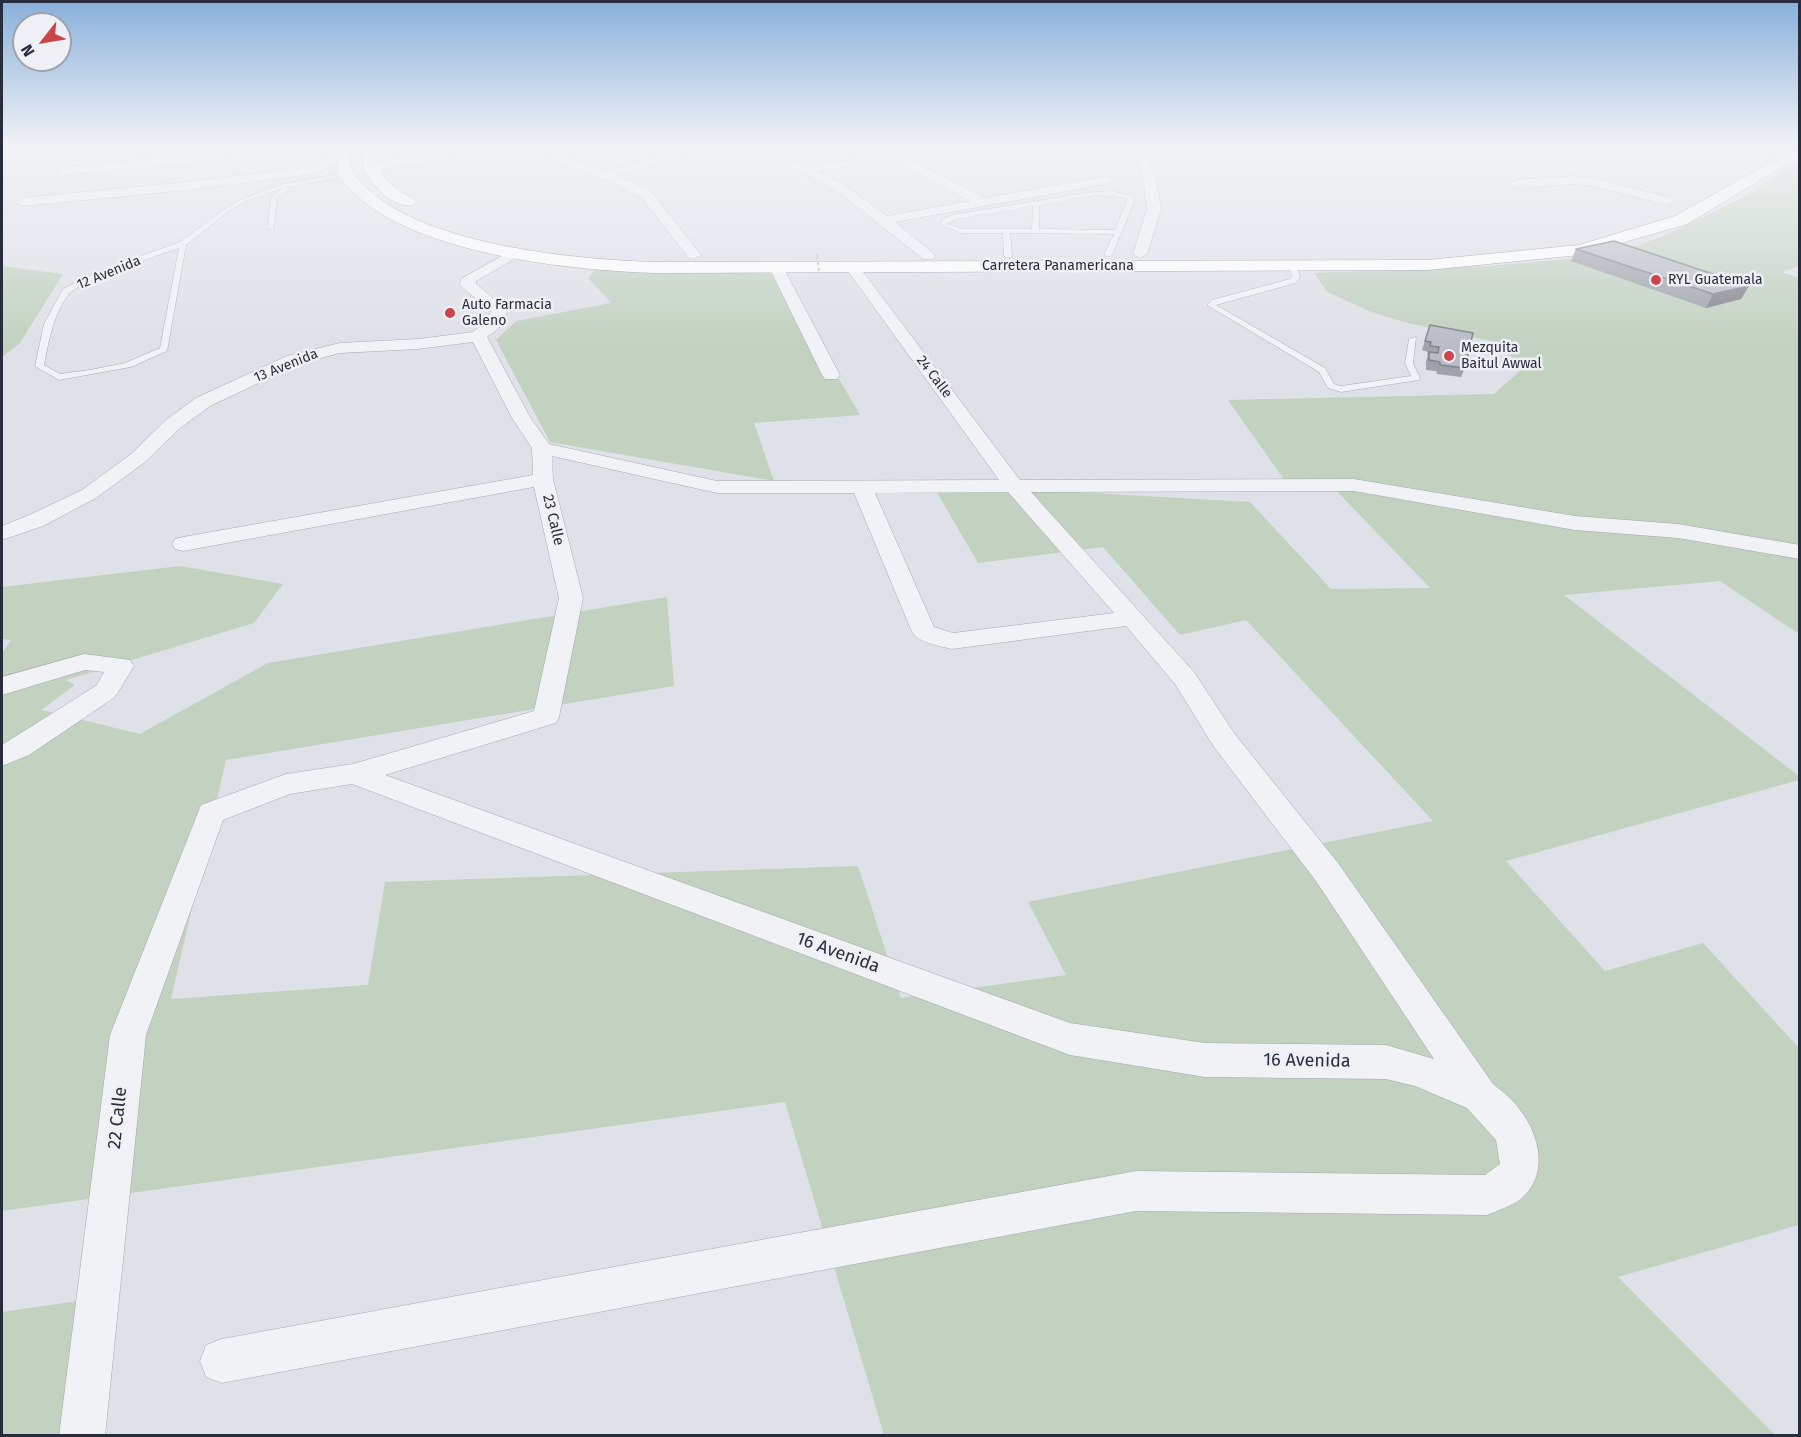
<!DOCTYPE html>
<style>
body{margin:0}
#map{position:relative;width:1801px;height:1437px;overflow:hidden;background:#dfe1e8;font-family:"Fira Sans",sans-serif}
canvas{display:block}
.frame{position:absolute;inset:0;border:3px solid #282d3e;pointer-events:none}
.north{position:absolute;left:12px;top:12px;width:60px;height:60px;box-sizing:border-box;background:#eef0f5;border:2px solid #9fa2ac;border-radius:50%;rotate:239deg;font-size:16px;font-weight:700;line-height:24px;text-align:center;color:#282d3e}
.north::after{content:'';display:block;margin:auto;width:21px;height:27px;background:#ca4648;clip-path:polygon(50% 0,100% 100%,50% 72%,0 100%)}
</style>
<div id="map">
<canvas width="1801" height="1437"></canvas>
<div class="frame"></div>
<div class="north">N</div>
</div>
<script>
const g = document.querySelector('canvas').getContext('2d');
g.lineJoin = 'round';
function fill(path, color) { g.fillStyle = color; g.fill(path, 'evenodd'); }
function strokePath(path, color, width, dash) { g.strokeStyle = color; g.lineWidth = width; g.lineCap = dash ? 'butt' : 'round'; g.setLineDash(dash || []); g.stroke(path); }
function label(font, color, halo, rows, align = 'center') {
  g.font = font + ' "Fira Sans",sans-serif'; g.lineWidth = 5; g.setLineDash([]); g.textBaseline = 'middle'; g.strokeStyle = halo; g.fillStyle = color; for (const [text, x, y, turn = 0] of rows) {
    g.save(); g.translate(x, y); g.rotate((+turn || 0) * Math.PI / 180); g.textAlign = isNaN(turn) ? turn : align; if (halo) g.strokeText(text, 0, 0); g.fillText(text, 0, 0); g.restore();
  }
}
fill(new Path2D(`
 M 1799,161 L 1799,266 L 1782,272 L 1799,278 L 1799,632 L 1796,632 L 1720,581 L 1564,595 L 1799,776 L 1799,780 L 1506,861 L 1605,971 L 1703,943 L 1799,1048 L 1799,1225 L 1618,1277 L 1775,1435 L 884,1435 L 785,1102 L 2,1211 L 2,653 L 11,640 L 2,639 L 2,587 L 180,566 L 283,584 L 254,623 L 66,680 L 75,685 L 41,710 L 140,734 L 268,663 L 667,597 L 674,686 L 226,760 L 171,999 L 368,985 L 385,882 L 858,866 L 901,998 L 1066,975 L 1028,902 L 1433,821 L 1246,620 L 1180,635 L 1103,547 L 978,563 L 932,484 L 1250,502 L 1331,589 L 1430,588 L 1326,480 L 1285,481 L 1228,400 L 1494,394 L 1522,369 L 1499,343 L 1408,323 L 1371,312 L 1327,292 L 1314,273 L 1488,266 L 1579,258 L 1628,249 L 1663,236 L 1742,198 Z
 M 2,266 L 63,274 L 20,343 L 2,357 Z
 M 596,268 L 778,274 L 860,415 L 754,423 L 774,481 L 550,442 L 496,340 L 516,321 L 611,303 L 588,278 Z
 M 119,1295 L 77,1435 L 2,1435 L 2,1312 Z`), '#c2d1c0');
const service = new Path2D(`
 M 346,173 L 348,176 L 287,187 L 288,190 L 277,198 L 273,230 L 268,229 L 271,197 L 283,188 L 246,201 L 229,211 L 186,245 L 167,351 L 131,367 L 59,380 L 35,366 L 44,324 L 63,289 L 102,270 L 180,242 L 225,209 L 242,199 L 283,184 ZM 179,248 L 160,348 L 125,363 L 90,370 L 60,374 L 44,365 C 49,340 53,316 68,295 C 77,282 159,255 179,248 Z
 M 1110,191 L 1133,196 L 1134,202 L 1112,255 L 1108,257 L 1104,255 L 1114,234 L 1010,233 L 1012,256 L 1008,258 L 1004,256 L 1003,233 L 962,233 L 941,225 L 942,220 L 953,215 L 1085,193 ZM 1098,195 L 1128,198 L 1115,230 L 1039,229 L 1039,205 ZM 1033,206 L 1032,229 L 963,229 L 947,224 L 955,219 Z
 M 1289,263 L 1295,263 L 1300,277 L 1296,283 L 1216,305 L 1325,368 L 1334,384 L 1341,386 L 1411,376 L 1405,363 L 1409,339 L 1416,337 L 1413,363 L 1420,378 L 1419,380 L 1341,392 L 1328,388 L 1319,372 L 1207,305 L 1212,300 L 1290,279 L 1292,277 Z`);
const minor = new Path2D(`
 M 279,145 L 314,145 L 308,148 L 180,165 L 63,175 L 57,171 L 63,167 L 180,157 Z
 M 532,145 L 605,171 L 712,145 L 733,145 L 731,147 L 617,175 L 651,191 L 701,255 L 694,259 L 689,258 L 641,197 L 609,181 L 529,152 L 485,154 L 371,171 L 365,167 L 371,163 L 485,148 Z
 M 865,145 L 880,145 L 985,198 L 1107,176 L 1113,180 L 1107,184 L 895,222 L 933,253 L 935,256 L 933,259 L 923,259 L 840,193 L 785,164 L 791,160 L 807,166 L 855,160 L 855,166 L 819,171 L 849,188 L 887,216 L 970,201 Z
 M 1131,145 L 1143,145 L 1155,177 L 1161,209 L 1147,254 L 1140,258 L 1133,254 L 1147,209 L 1143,177 Z
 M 343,152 L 347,154 L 347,158 L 313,174 L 188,190 L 22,206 L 15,202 L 22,198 L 188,182 L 310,167 Z
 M 1572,176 L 1593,178 L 1672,198 L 1673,201 L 1667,205 L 1593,186 L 1572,184 L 1516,188 L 1510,184 L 1516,180 Z
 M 516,248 L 523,252 L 521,255 L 476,281 L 476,284 L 508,310 L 499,328 L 487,337 L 530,417 L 549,444 L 717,481 L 999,480 L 845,267 L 852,263 L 857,264 L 1020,480 L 1354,479 L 1575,516 L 1678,524 L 1800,545 L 1800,559 L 1678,538 L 1575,530 L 1354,491 L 1031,492 L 1194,672 L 1234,733 L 1338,863 L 1493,1084 C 1503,1092 1513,1100 1520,1110 C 1540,1136 1549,1175 1521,1199 C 1512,1206 1498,1210 1487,1215 L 1136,1211 L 222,1383 L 206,1377 L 200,1361 L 206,1345 L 222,1339 L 1136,1171 L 1485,1175 L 1500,1164 L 1496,1140 L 1467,1108 L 1415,1086 L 1386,1079 L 1205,1077 L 1070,1055 L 352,784 L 290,794 L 223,820 L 146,1035 L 105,1436 L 59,1436 L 110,1035 L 201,805 L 286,774 L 353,764 L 534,711 L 559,598 L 534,487 L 183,551 L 175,549 L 172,544 L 175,539 L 183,537 L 533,475 L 532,448 L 512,418 L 473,342 L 418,349 L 340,353 L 299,364 L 210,406 L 180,428 L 145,462 L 96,498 L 43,526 L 2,540 L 2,526 L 27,516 L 82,490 L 131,454 L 166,420 L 196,398 L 287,356 L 340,343 L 418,339 L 473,332 L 486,322 L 491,311 L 463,288 L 460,285 L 461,279 ZM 552,456 L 717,493 L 854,493 L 912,632 C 919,643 940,646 952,649 L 1126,626 L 1175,684 L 1214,747 L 1316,881 L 1434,1059 L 1386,1045 L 1205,1043 L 1070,1023 L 385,775 L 556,723 L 559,717 L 583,598 L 553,479 ZM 1008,492 L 1114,613 L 953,633 L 934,627 L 875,493 Z
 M 776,263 L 783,267 L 840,375 L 837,379 L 825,379 L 822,375 L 769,267 Z
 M 84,654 L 130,660 L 134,666 L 115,697 L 29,755 L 2,766 L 2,745 L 97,685 L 104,672 L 85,670 L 2,695 L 2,677 Z`);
const trunk = new Path2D(`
 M 340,145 L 354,145 C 346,164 354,177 368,189 C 428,246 578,260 658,262 L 1428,260 L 1579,245 L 1675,216 L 1800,146 L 1800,156 L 1687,224 L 1580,255 L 1428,270 L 658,273 C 573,271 416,254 354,193 C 340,180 331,164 340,145 Z
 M 363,145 L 377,145 C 375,166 383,179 400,191 C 406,195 412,197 416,202 L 414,205 C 394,210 368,183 363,165 C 362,158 362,152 363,145 Z`);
strokePath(service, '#a4a7b2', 1);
strokePath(minor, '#a4a7b2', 1);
strokePath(trunk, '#868c9e', 1);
fill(service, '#f1f2f6');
fill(minor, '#f1f2f6');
fill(trunk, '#fff');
strokePath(new Path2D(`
 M 817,254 L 817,257`), '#bdbfc6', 1.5, [2, 2]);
strokePath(new Path2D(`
 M 817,256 L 819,271`), '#bdbfc6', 2, [3, 3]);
fill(new Path2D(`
 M 1576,249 L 1749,286 L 1741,299 L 1706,308 L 1571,261 Z
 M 1430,325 L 1465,368 L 1461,377 L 1437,374 L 1436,371 L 1426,370 L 1426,361 L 1428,355 L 1427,355 L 1428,352 L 1422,350 Z`), '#9fa2ab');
fill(new Path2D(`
 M 1749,286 L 1741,299 L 1706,308 L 1713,294 Z`), '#82848b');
const building = new Path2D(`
 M 1614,241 L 1749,286 L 1713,294 L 1576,249 Z
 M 1430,325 L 1473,333 L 1465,368 L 1440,365 L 1440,362 L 1429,360 L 1429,352 L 1438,353 L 1439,347 L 1430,346 L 1431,342 L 1425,341 Z`);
fill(building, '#b9bcc7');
strokePath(building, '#82848b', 1.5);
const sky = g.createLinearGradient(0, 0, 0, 346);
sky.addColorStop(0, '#89b0db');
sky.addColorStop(0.42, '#f1f2f5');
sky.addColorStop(1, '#f1f2f500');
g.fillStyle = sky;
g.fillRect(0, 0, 1801, 346);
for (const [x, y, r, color] of [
 [1656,280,6,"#ca4648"],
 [450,313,6,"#ca4648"],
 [1449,356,6,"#ca4648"]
]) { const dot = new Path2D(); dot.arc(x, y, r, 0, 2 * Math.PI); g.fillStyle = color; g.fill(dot); strokePath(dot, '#eef0f5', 2); }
label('14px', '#282d3e', '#eef0f5', [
 ["Carretera Panamericana",1058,266],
 ["12 Avenida",109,273,-22],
 ["13 Avenida",286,366,-22],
 ["24 Calle",934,377,53]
]);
label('14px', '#282d3e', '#eef0f5', [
 ["RYL Guatemala",1668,280],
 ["Auto Farmacia",462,305],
 ["Galeno",462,321],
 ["Mezquita",1461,348],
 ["Baitul Awwal",1461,364]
], 'left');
label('15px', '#282d3e', '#eef0f5', [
 ["23 Calle",553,520,77]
]);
label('18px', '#282d3e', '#eef0f5', [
 ["16 Avenida",838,953,20],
 ["16 Avenida",1307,1061,1],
 ["22 Calle",118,1118,-84]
]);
</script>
